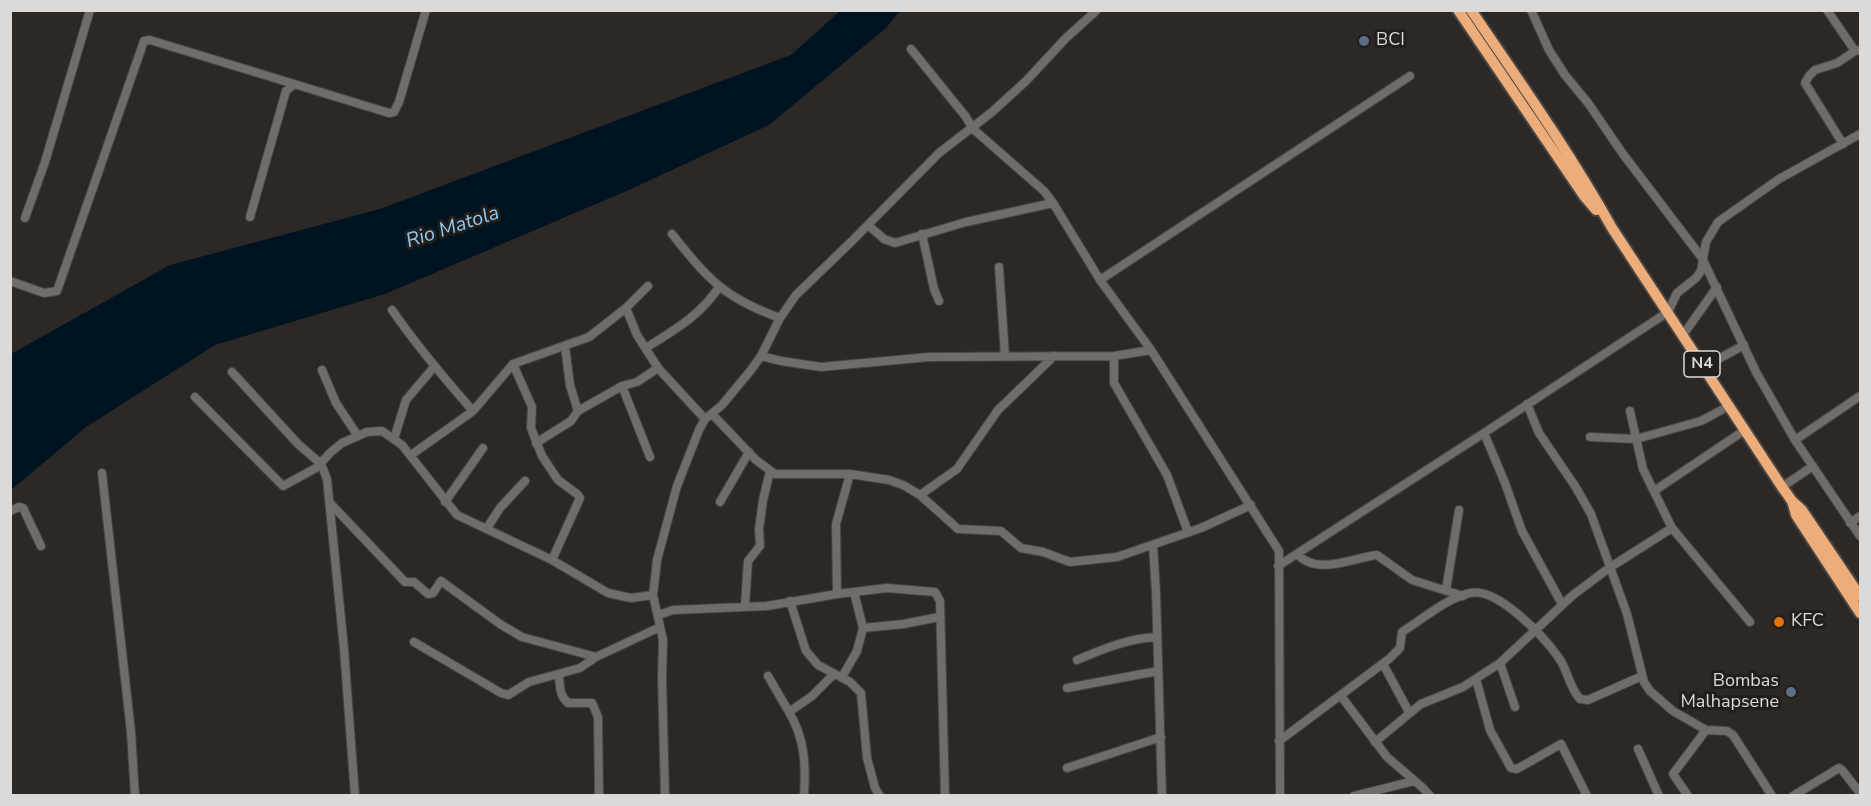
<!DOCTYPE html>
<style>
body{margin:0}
#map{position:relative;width:1871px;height:806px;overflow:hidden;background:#2b2825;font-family:"Nunito Sans",sans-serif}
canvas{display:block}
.frame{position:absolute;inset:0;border:12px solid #dcdad8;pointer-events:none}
</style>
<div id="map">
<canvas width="1871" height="806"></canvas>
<div class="frame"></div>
</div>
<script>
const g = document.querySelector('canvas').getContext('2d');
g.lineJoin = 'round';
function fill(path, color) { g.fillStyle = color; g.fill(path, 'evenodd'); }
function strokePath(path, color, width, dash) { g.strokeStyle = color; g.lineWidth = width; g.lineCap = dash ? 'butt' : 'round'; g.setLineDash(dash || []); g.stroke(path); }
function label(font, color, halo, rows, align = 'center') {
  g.font = font + ' "Nunito Sans",sans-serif'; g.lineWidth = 6; g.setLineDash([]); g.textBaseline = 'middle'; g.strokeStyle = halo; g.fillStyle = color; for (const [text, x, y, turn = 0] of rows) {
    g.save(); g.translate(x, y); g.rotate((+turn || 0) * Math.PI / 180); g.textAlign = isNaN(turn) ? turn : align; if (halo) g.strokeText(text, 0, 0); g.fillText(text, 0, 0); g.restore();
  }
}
fill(new Path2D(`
 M 840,11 L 900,11 L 886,28 L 769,125 L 631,189 L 385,294 L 215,345 L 86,427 L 11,490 L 11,354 L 170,265 L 380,209 L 791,55 Z`), '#001321');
const minor = new Path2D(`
 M 1531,10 L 1549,50 L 1565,75 L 1588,103 L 1623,154 L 1702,258 L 1756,372 L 1795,440 L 1860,536
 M 1827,10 L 1855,51
 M 911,49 L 966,117 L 972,128 L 1044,191 L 1053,203 L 1100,280 L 1151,350 L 1279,551 L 1280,796
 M 1843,144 L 1805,83 L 1809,76 L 1815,70 L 1837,63 L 1855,51 L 1860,50
 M 250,217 L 286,91 L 293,85
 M 25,218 L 45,162 L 90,10
 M 868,225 L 884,239 L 895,243 L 966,222 L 1053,203
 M 672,234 C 708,279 724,298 780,318
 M 922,234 L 934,289 L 939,301
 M 999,267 L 1005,356
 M 1100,280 L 1410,76
 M 10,281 L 44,293 L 57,291 L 144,41 L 150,40 L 389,113 L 394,112 L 399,102 L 426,10
 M 626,308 L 637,335 L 658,368 L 705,419
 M 392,310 C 417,346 444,378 473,411
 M 1683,335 L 1717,287
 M 565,346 L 570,385 L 578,411
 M 646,348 C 674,330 700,316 719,287
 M 761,356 L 781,361 L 821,367 L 929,357 L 1114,356 L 1151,350
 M 1114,356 L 1114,383 L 1167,475 L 1188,532
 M 513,364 L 532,407 L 531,428 L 542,456 L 558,480 L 577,494 L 580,498 L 552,560
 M 1704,367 L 1744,345
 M 322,370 L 336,403 L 358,436
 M 232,372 L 298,444 L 321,464 L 327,479 L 344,649 L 355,796
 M 622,386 L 650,457
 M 195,397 L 283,486 L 316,468 L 331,452 L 342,443 L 367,432 L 382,431 L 402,445 L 457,515 L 552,560 L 608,593 L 631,598 L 653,595
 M 1527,404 L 1539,433 L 1575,486 L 1591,514 L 1627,614 L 1644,682 L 1650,691 L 1673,711 L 1706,730 L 1727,731 L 1733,735 L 1772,796
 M 1630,411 L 1643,469 L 1672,528 L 1750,622
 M 712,414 L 756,460 L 775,474 L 850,474 L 889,480 L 903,485 L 920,495 L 958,529 L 1001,531 L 1021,548 L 1043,552 L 1070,562 L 1117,557 L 1201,528 L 1251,505
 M 1484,433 L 1505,483 L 1522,531 L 1562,604
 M 1590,437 L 1636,439 L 1701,421 L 1729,406
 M 394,439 L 406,400 L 434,367
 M 1795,440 L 1860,396
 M 536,443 L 571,421 L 578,411 L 622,386 L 637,382 L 658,368
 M 411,455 L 473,411 L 513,364 L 589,337 L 626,308 L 648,286
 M 102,473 L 131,732 L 135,796
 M 1782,487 L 1813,466
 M 1654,491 L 1745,430
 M 920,495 L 957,469 L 998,410 L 1054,356
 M 445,502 L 483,448
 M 720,502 L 749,452
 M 330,503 L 405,582 L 414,582 L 428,594 L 433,593 L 441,581 L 500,624 L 522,637 L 596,657
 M 10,511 L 19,507 L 23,508 L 41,546
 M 1850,523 L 1860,516
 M 487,528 L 500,508 L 525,481
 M 1153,545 L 1156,592 L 1162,796
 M 1297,554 C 1317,576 1352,558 1377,555 L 1412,580 L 1463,596
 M 1278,566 L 1484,433 L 1668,312 L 1677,293 L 1696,278 L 1701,271 L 1706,242 L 1718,222 L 1779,179 L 1860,134
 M 1446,590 L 1459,510
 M 837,594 L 836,524 L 850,474
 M 790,601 L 806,651 L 818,665 L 850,682 L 861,693 L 867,758 L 875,788 L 880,796
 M 745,606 L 748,561 L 760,546 L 759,529 L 763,500 L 770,471
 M 659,615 L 673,610 L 767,606 L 837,594 L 887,588 L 935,592 L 940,601 L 945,796
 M 863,628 L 904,624 L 939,617
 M 414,642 L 501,693 L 508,695 L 529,682 L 580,668 L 596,657 L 660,627
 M 1077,660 C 1103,649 1129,638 1157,637
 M 1500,663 L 1515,707
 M 1383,664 L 1409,712
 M 559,675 C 560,686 559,695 568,703 L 592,703 L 598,717 L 599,796
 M 768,676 L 789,712 L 812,696 L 834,674
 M 842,677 L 857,651 L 863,628 L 854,592
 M 1476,679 L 1490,730 L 1511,768 L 1517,769 L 1561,744 L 1587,796
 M 1067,688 L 1158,671
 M 1341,696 L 1387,757 L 1423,788 L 1430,796
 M 789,712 C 805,739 806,765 804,796
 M 1279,741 L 1389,659 L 1400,648 L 1402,632 C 1423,619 1445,599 1470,593 C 1498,587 1544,637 1559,658 C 1568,671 1569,687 1580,699 L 1588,700 L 1642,676
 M 1375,742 L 1421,704 L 1463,687 L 1500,663 L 1573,595 L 1609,568 L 1672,528
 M 1638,749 L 1659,796
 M 1067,768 L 1161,737
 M 665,796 L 662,678 L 663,640 L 653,595 L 655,578 L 657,560 L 677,486 L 699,430 L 705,419 L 722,405 L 751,370 L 761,356 L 780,318 L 796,295 L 852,241 L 939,153 L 992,112 L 1026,81 L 1066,38 L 1097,10
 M 1354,796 L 1414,781
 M 1688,796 L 1673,774 L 1706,730
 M 1793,796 L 1839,768 L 1842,770 L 1860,793`);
const highway = new Path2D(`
 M 1458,10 L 1584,196 L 1596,210
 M 1471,10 C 1520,82 1570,153 1612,228 L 1782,487 L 1792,501 L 1802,510 L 1860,596
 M 1792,501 L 1796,515 L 1860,613`);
strokePath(minor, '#474543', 10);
strokePath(highway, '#474543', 14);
strokePath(minor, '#6f6c69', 8);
strokePath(highway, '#edad7b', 10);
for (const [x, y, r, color] of [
 [1364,41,6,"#5c6f8a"],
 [1779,622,6,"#e8710a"],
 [1791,692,6,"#5c6f8a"]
]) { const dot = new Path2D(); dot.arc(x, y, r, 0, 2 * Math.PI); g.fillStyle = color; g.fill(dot); strokePath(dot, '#211e1c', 2); }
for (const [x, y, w] of [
 [1702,364,36]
]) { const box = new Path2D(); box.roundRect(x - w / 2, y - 13, w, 26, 4.5); g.fillStyle = '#211e1c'; g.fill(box); strokePath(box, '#dcdad8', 1.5); }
label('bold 16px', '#dcdad8', null, [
 ["N4",1702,364]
]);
label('18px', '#dcdad8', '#211e1c', [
 ["BCI",1376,41],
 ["KFC",1791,622],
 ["Bombas",1779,682,"right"],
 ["Malhapsene",1779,703,"right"]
], 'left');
label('italic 20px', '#8fc9f1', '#211e1c', [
 ["Rio Matola",453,228,-18]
]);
</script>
